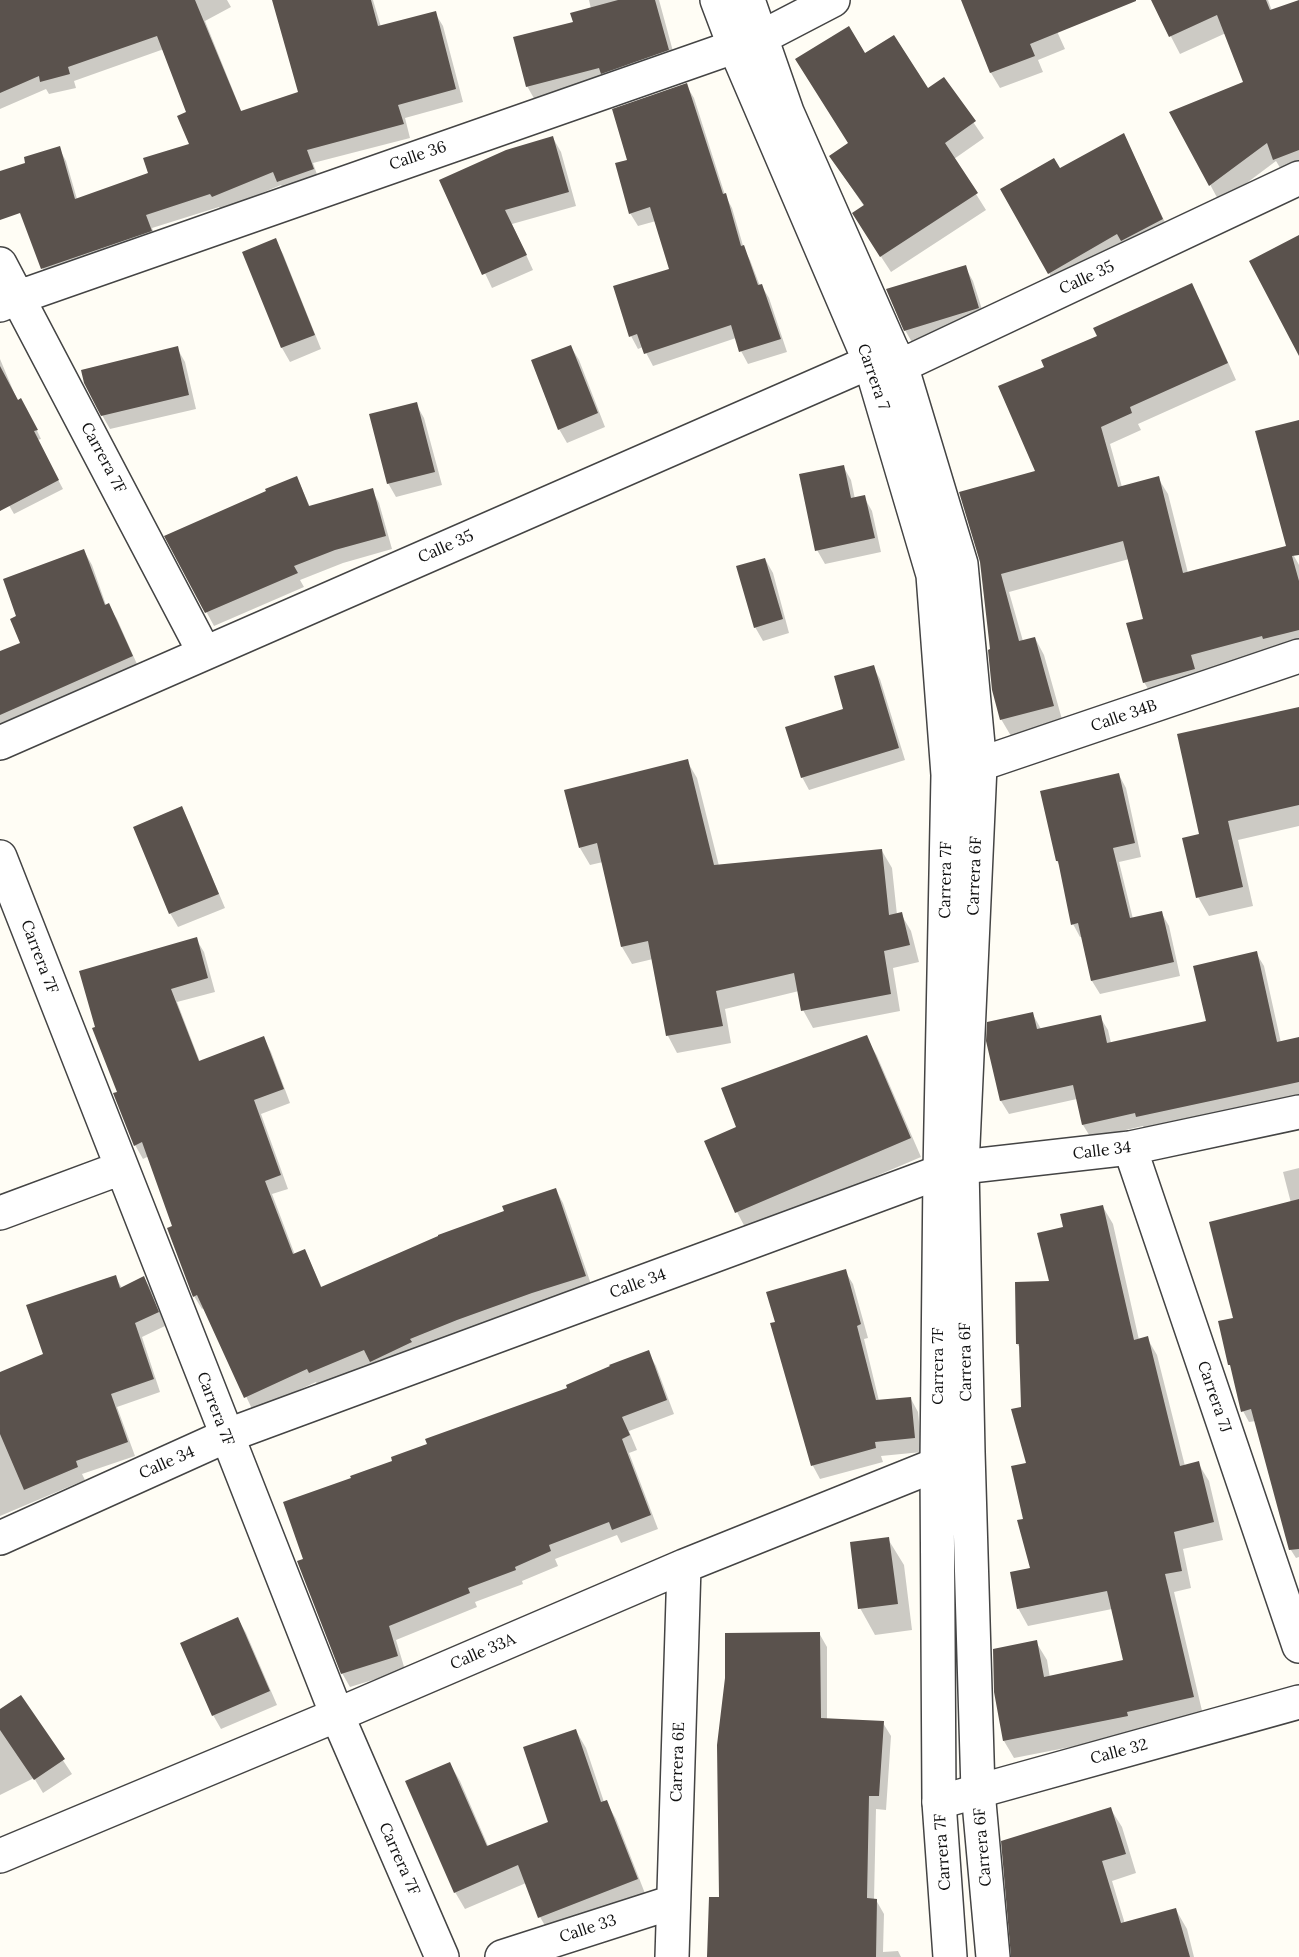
<!DOCTYPE html>
<style>
body{margin:0}
canvas{display:block;background:#fffdf5}
</style>
<canvas width="1299" height="1957"></canvas>
<script>
const g = document.querySelector('canvas').getContext('2d');
g.lineJoin = 'round';
function fill(path, color) { g.fillStyle = color; g.fill(path, 'evenodd'); }
function strokePath(path, color, width, dash) { g.strokeStyle = color; g.lineWidth = width; g.lineCap = dash ? 'butt' : 'round'; g.setLineDash(dash || []); g.stroke(path); }
function label(font, color, halo, rows, align = 'center') {
  g.font = font + ' Lora,serif'; g.lineWidth = 6; g.setLineDash([]); g.textBaseline = 'middle'; g.strokeStyle = halo; g.fillStyle = color; for (const [text, x, y, turn = 0] of rows) {
    g.save(); g.translate(x, y); g.rotate((+turn || 0) * Math.PI / 180); g.textAlign = isNaN(turn) ? turn : align; if (halo) g.strokeText(text, 0, 0); g.fillText(text, 0, 0); g.restore();
  }
}
fill(new Path2D(`
 M 0,0 L 227,0 L 231,7 L 205,21 L 242,113 L 300,93 L 287,0 L 373,0 L 381,27 L 435,13 L 443,26 L 463,102 L 405,118 L 410,138 L 313,163 L 320,183 L 286,194 L 281,185 L 221,210 L 219,207 L 152,228 L 158,244 L 50,282 L 43,269 L 6,171 L 27,164 L 59,148 L 66,161 L 77,199 L 150,174 L 191,145 L 188,113 L 164,49 L 74,81 L 76,88 L 49,94 L 46,89 L 0,109 Z
 M 589,0 L 659,0 L 677,66 L 536,102 L 527,86 L 575,23 L 591,9 Z
 M 963,0 L 1103,0 L 1055,27 L 1065,49 L 1038,60 L 1043,72 L 1000,88 L 991,73 Z
 M 1165,0 L 1268,0 L 1272,11 L 1299,1 L 1299,171 L 1285,176 L 1276,161 L 1220,203 L 1171,112 L 1245,83 L 1226,33 L 1180,54 L 1154,4 Z
 M 864,55 L 927,90 L 944,79 L 984,138 L 954,159 L 986,210 L 891,272 L 863,229 L 864,206 L 831,157 L 849,144 Z
 M 686,85 L 694,98 L 725,195 L 732,208 L 744,249 L 750,260 L 760,286 L 761,285 L 769,298 L 787,352 L 748,364 L 741,351 L 736,338 L 653,366 L 643,347 L 638,349 L 631,336 L 670,270 L 656,221 L 638,226 L 630,213 L 629,161 Z
 M 1124,135 L 1170,233 L 1057,287 L 1002,190 L 1059,170 Z
 M 553,138 L 561,152 L 576,206 L 512,224 L 533,270 L 492,288 L 441,180 Z
 M 275,240 L 283,254 L 321,349 L 290,362 L 282,348 L 244,253 Z
 M 965,267 L 973,281 L 986,322 L 913,344 L 905,330 Z
 M 1191,285 L 1201,302 L 1236,380 L 1138,424 L 1141,430 L 1110,444 L 1122,487 L 1158,478 L 1168,494 L 1188,573 L 1289,547 L 1299,565 L 1299,649 L 1154,699 L 1144,682 L 1145,620 L 1129,559 L 1009,592 L 1023,641 L 1035,638 L 1044,655 L 1063,723 L 1011,736 L 1001,719 L 981,562 L 1037,472 L 1046,368 Z
 M 571,347 L 579,360 L 605,427 L 567,443 L 559,429 Z
 M 177,348 L 185,362 L 196,409 L 110,429 L 102,415 Z
 M 0,359 L 18,402 L 26,408 L 41,439 L 37,440 L 63,489 L 14,514 L 6,500 L 0,503 Z
 M 416,404 L 424,418 L 442,485 L 396,497 L 388,483 Z
 M 843,466 L 851,480 L 855,499 L 864,497 L 872,511 L 881,552 L 825,564 L 817,550 Z
 M 297,478 L 310,507 L 372,490 L 379,503 L 392,549 L 343,563 L 300,580 L 304,587 L 214,626 L 166,537 Z
 M 84,551 L 92,565 L 106,605 L 108,605 L 117,619 L 140,671 L 0,729 L 0,653 L 21,644 L 18,617 Z
 M 765,559 L 773,573 L 789,633 L 763,641 L 755,627 Z
 M 873,667 L 880,679 L 905,760 L 809,790 L 802,777 Z
 M 1299,708 L 1299,826 L 1238,840 L 1253,906 L 1209,916 L 1198,897 L 1200,835 Z
 M 687,761 L 697,778 L 719,866 L 882,851 L 892,868 L 897,915 L 901,914 L 911,931 L 919,962 L 893,968 L 900,1011 L 813,1028 L 803,1010 L 799,991 L 725,1009 L 731,1043 L 677,1053 L 668,1036 L 653,959 L 632,964 L 622,947 L 603,862 L 590,865 L 580,848 Z
 M 1119,775 L 1126,788 L 1141,857 L 1119,862 L 1133,919 L 1161,912 L 1169,926 L 1180,976 L 1100,994 L 1092,981 L 1082,937 L 1080,937 L 1073,924 L 1061,868 L 1057,861 Z
 M 182,808 L 189,822 L 225,908 L 178,927 L 170,913 Z
 M 196,939 L 204,952 L 215,992 L 177,1002 L 200,1062 L 264,1038 L 271,1052 L 290,1103 L 261,1114 L 288,1189 L 272,1194 L 295,1255 L 305,1251 L 322,1288 L 556,1190 L 563,1203 L 593,1290 L 379,1375 L 373,1364 L 318,1386 L 316,1382 L 253,1411 L 204,1308 L 202,1309 L 194,1296 L 174,1227 L 149,1156 L 143,1159 L 135,1145 L 119,1092 Z
 M 1256,953 L 1264,966 L 1281,1043 L 1299,1039 L 1299,1097 L 1145,1130 L 1143,1126 L 1091,1138 L 1083,1125 L 1077,1099 L 1009,1114 L 1001,1101 L 988,1041 L 1032,1013 L 1041,1029 L 1100,1017 L 1108,1030 L 1111,1043 L 1207,1022 Z
 M 866,1037 L 877,1056 L 921,1157 L 747,1231 L 737,1212 L 706,1142 L 738,1128 Z
 M 1299,1168 L 1299,1557 L 1296,1558 L 1289,1547 L 1256,1421 L 1249,1422 L 1243,1411 L 1235,1319 L 1291,1203 L 1283,1172 Z
 M 1103,1207 L 1113,1224 L 1139,1340 L 1147,1338 L 1157,1355 L 1185,1466 L 1198,1463 L 1209,1481 L 1223,1540 L 1183,1549 L 1191,1588 L 1174,1592 L 1203,1715 L 1136,1730 L 1137,1734 L 1014,1758 L 1004,1741 L 1036,1642 L 1047,1660 L 1050,1678 L 1124,1661 L 1112,1609 L 1028,1626 L 1018,1608 L 1032,1569 L 1025,1520 L 1028,1464 L 1022,1408 L 1021,1349 L 1017,1344 L 1051,1282 L 1065,1228 Z
 M 845,1271 L 853,1284 L 868,1338 L 864,1339 L 879,1401 L 911,1399 L 918,1412 L 922,1452 L 881,1456 L 883,1462 L 820,1479 L 813,1466 L 772,1324 L 776,1323 Z
 M 115,1277 L 122,1288 L 144,1278 L 152,1291 L 165,1326 L 142,1337 L 160,1392 L 117,1407 L 135,1456 L 82,1474 L 85,1480 L 0,1516 L 0,1374 L 45,1355 Z
 M 648,1352 L 656,1366 L 674,1414 L 629,1431 L 637,1450 L 629,1453 L 658,1529 L 621,1543 L 617,1535 L 555,1559 L 558,1566 L 522,1581 L 523,1584 L 475,1602 L 477,1607 L 396,1640 L 405,1670 L 350,1687 L 342,1673 L 305,1560 L 353,1479 L 569,1389 Z
 M 888,1539 L 904,1565 L 912,1630 L 875,1635 L 860,1608 Z
 M 238,1619 L 246,1633 L 277,1705 L 221,1729 L 213,1715 Z
 M 819,1633 L 827,1647 L 827,1719 L 883,1723 L 891,1736 L 886,1810 L 876,1809 L 874,1900 L 876,1900 L 884,1914 L 883,1952 L 898,1951 L 901,1957 L 709,1957 L 720,1899 Z
 M 21,1697 L 72,1774 L 43,1793 L 34,1778 L 0,1795 L 0,1711 Z
 M 576,1731 L 586,1748 L 604,1802 L 606,1802 L 616,1819 L 646,1896 L 550,1934 L 540,1917 L 526,1883 L 465,1909 L 455,1892 L 450,1764 L 460,1781 L 489,1848 L 550,1823 Z
 M 1110,1808 L 1122,1827 L 1136,1873 L 1112,1881 L 1125,1924 L 1176,1910 L 1187,1929 L 1194,1957 L 1012,1957 Z`), '#0003');
fill(new Path2D(`
 M 0,0 L 195,0 L 241,111 L 298,92 L 272,0 L 371,0 L 378,26 L 436,11 L 456,89 L 398,105 L 404,124 L 307,150 L 314,169 L 277,182 L 273,172 L 212,197 L 210,194 L 146,215 L 152,231 L 41,269 L 20,213 L 0,220 L 0,171 L 25,163 L 24,157 L 60,146 L 75,199 L 148,173 L 143,158 L 189,144 L 177,116 L 186,112 L 157,36 L 68,67 L 70,74 L 40,82 L 39,76 L 0,93 Z
 M 618,0 L 655,0 L 669,50 L 601,74 L 599,68 L 526,87 L 513,37 L 573,22 L 570,13 Z
 M 961,0 L 1136,0 L 1136,1 L 1030,44 L 1035,56 L 990,73 Z
 M 1151,0 L 1266,0 L 1270,10 L 1299,0 L 1299,150 L 1273,160 L 1267,143 L 1209,186 L 1169,112 L 1243,82 L 1217,15 L 1169,37 Z
 M 849,26 L 865,53 L 894,35 L 928,88 L 944,77 L 976,121 L 945,143 L 978,193 L 880,257 L 852,213 L 864,205 L 829,156 L 848,143 L 795,59 Z
 M 687,83 L 723,194 L 726,193 L 741,246 L 744,245 L 758,285 L 762,284 L 781,339 L 739,352 L 731,325 L 644,354 L 637,334 L 629,337 L 613,286 L 669,269 L 650,207 L 629,214 L 615,163 L 627,160 L 612,109 Z
 M 1124,133 L 1163,219 L 1121,241 L 1117,234 L 1048,274 L 1000,189 L 1054,158 L 1060,168 Z
 M 553,136 L 569,192 L 505,210 L 527,255 L 482,275 L 439,180 L 506,150 Z
 M 1299,235 L 1299,356 L 1249,261 Z
 M 276,238 L 315,335 L 281,348 L 242,252 Z
 M 966,265 L 979,308 L 904,331 L 886,289 Z
 M 1192,283 L 1228,363 L 1130,407 L 1132,413 L 1101,427 L 1118,487 L 1159,476 L 1183,573 L 1286,546 L 1255,431 L 1299,420 L 1299,555 L 1292,556 L 1299,581 L 1299,630 L 1263,639 L 1262,636 L 1191,655 L 1195,669 L 1143,683 L 1126,623 L 1143,619 L 1123,541 L 1001,574 L 1019,641 L 1035,637 L 1054,706 L 1000,720 L 992,690 L 988,650 L 990,649 L 980,562 L 959,492 L 1035,471 L 998,386 L 1044,367 L 1041,360 L 1097,336 L 1093,328 Z
 M 571,345 L 598,413 L 558,430 L 531,360 Z
 M 178,346 L 189,395 L 101,416 L 84,383 L 81,370 Z
 M 0,366 L 18,400 L 21,398 L 38,430 L 34,431 L 59,480 L 0,511 Z
 M 417,402 L 435,472 L 387,484 L 369,414 Z
 M 844,465 L 851,498 L 865,495 L 875,538 L 815,551 L 799,474 Z
 M 297,476 L 309,506 L 373,488 L 386,536 L 335,550 L 294,566 L 298,573 L 205,613 L 164,536 L 266,491 L 265,489 Z
 M 84,549 L 105,605 L 109,603 L 133,656 L 0,715 L 0,651 L 20,643 L 10,619 L 16,616 L 3,579 Z
 M 765,558 L 783,619 L 754,628 L 736,566 Z
 M 874,665 L 899,748 L 801,778 L 785,727 L 843,709 L 834,676 Z
 M 1299,707 L 1299,805 L 1228,821 L 1243,887 L 1196,898 L 1182,838 L 1199,834 L 1177,734 Z
 M 688,759 L 714,865 L 882,849 L 889,915 L 902,912 L 910,945 L 884,951 L 891,994 L 801,1011 L 794,973 L 716,991 L 723,1026 L 666,1036 L 648,941 L 621,947 L 597,843 L 579,848 L 564,790 Z
 M 1119,773 L 1135,843 L 1113,848 L 1130,918 L 1162,911 L 1174,962 L 1091,981 L 1078,923 L 1071,925 L 1058,861 L 1056,861 L 1040,791 Z
 M 182,806 L 219,894 L 169,914 L 133,827 Z
 M 197,937 L 208,978 L 171,989 L 199,1061 L 264,1036 L 284,1089 L 254,1100 L 281,1175 L 265,1181 L 293,1254 L 305,1249 L 321,1287 L 438,1236 L 438,1235 L 504,1211 L 502,1206 L 556,1188 L 586,1276 L 532,1293 L 457,1320 L 410,1339 L 412,1342 L 370,1362 L 364,1350 L 309,1373 L 307,1369 L 244,1398 L 197,1295 L 193,1297 L 167,1228 L 172,1226 L 142,1142 L 134,1146 L 113,1093 L 117,1092 L 92,1028 L 95,1027 L 79,971 Z
 M 1257,951 L 1277,1042 L 1299,1037 L 1299,1082 L 1136,1117 L 1135,1113 L 1082,1125 L 1073,1085 L 1000,1101 L 986,1041 L 987,1022 L 1033,1012 L 1037,1029 L 1101,1015 L 1107,1043 L 1206,1021 L 1193,966 Z
 M 867,1035 L 911,1138 L 735,1213 L 704,1141 L 736,1127 L 721,1088 Z
 M 1299,1199 L 1299,1549 L 1289,1550 L 1251,1409 L 1241,1412 L 1230,1365 L 1228,1365 L 1218,1321 L 1233,1318 L 1209,1222 Z
 M 1103,1205 L 1134,1340 L 1148,1336 L 1180,1466 L 1199,1461 L 1214,1522 L 1174,1532 L 1182,1571 L 1165,1574 L 1194,1697 L 1127,1712 L 1128,1716 L 1003,1741 L 994,1692 L 993,1649 L 1037,1640 L 1044,1677 L 1123,1660 L 1107,1591 L 1017,1609 L 1010,1572 L 1030,1568 L 1017,1520 L 1023,1519 L 1011,1466 L 1026,1463 L 1011,1409 L 1021,1407 L 1019,1344 L 1016,1344 L 1015,1282 L 1049,1281 L 1037,1233 L 1063,1227 L 1060,1214 Z
 M 846,1269 L 861,1324 L 857,1326 L 876,1400 L 911,1397 L 915,1438 L 875,1442 L 876,1448 L 811,1466 L 770,1323 L 775,1322 L 766,1292 Z
 M 116,1275 L 120,1288 L 144,1276 L 159,1312 L 135,1323 L 154,1379 L 111,1394 L 128,1442 L 76,1461 L 78,1467 L 24,1490 L 0,1434 L 0,1372 L 43,1354 L 26,1305 Z
 M 649,1350 L 667,1400 L 622,1417 L 630,1435 L 622,1439 L 651,1515 L 612,1530 L 609,1522 L 549,1545 L 551,1551 L 515,1567 L 516,1570 L 468,1588 L 470,1593 L 389,1626 L 398,1656 L 341,1674 L 297,1561 L 303,1559 L 283,1502 L 351,1478 L 350,1476 L 392,1461 L 391,1457 L 427,1444 L 425,1439 L 567,1388 L 566,1385 L 610,1366 L 609,1365 Z
 M 889,1537 L 898,1604 L 858,1609 L 850,1542 Z
 M 238,1617 L 270,1691 L 212,1716 L 180,1643 Z
 M 820,1632 L 821,1718 L 884,1721 L 879,1796 L 869,1796 L 867,1898 L 877,1899 L 876,1957 L 707,1957 L 709,1897 L 719,1897 L 717,1745 L 725,1678 L 725,1633 Z
 M 21,1695 L 65,1759 L 34,1780 L 0,1730 L 0,1709 Z
 M 576,1729 L 601,1802 L 607,1800 L 638,1879 L 538,1918 L 518,1865 L 454,1893 L 405,1781 L 450,1762 L 487,1846 L 548,1822 L 523,1747 Z
 M 1111,1807 L 1126,1854 L 1102,1861 L 1121,1923 L 1176,1908 L 1190,1957 L 1011,1957 L 1001,1841 Z`), '#5a524d');
const minor = new Path2D(`
 M 0,264 L 204,652
 M 0,305 L 19,297 L 762,37 L 833,0
 M 875,378 L 1299,178
 M 0,743 L 870,362 L 892,350
 M 954,773 L 1299,656
 M 0,857 L 337,1715 L 442,1957
 M 1130,1148 L 1299,1646
 M 0,1213 L 121,1168
 M 0,1538 L 226,1436 L 940,1172 L 962,1167 L 1130,1148 L 1299,1112
 M 939,1802 L 1299,1702
 M 0,1856 L 337,1715 L 684,1566 L 963,1454
 M 502,1957 L 673,1902
 M 672,1957 L 684,1566`);
const tertiary = new Path2D(`
 M 717,0 L 734,45 L 870,362 L 933,575 L 948,775 L 940,1172 L 937,1464 L 939,1802 L 950,1957
 M 748,0 L 787,112 L 892,350 L 901,365 L 961,564 L 980,766 L 962,1167 L 968,1452 L 978,1791 L 993,1957`);
strokePath(minor, '#444', 36);
strokePath(tertiary, '#444', 36);
strokePath(minor, '#fff', 33);
strokePath(tertiary, '#fff', 33);
label('16px', '#111', '#fff', [
 ["Calle 36",418,156,-19],
 ["Calle 35",1087,278,-25],
 ["Carrera 7",873,377,71],
 ["Carrera 7F",103,458,62],
 ["Calle 35",446,547,-24],
 ["Calle 34B",1124,716,-19],
 ["Carrera 6F",975,876,-88],
 ["Carrera 7F",946,880,-89],
 ["Carrera 7F",39,957,69],
 ["Calle 34",1102,1151,-7],
 ["Calle 34",638,1284,-20],
 ["Carrera 6F",966,1362,-91],
 ["Carrera 7F",938,1366,-90],
 ["Carrera 7J",1214,1397,71],
 ["Carrera 7F",215,1409,69],
 ["Calle 34",167,1463,-24],
 ["Calle 33A",483,1652,-23],
 ["Calle 32",1119,1752,-15],
 ["Carrera 6E",678,1762,-88],
 ["Carrera 6F",983,1847,-95],
 ["Carrera 7F",943,1852,-94],
 ["Carrera 7F",399,1859,66],
 ["Calle 33",588,1929,-18]
]);
</script>
